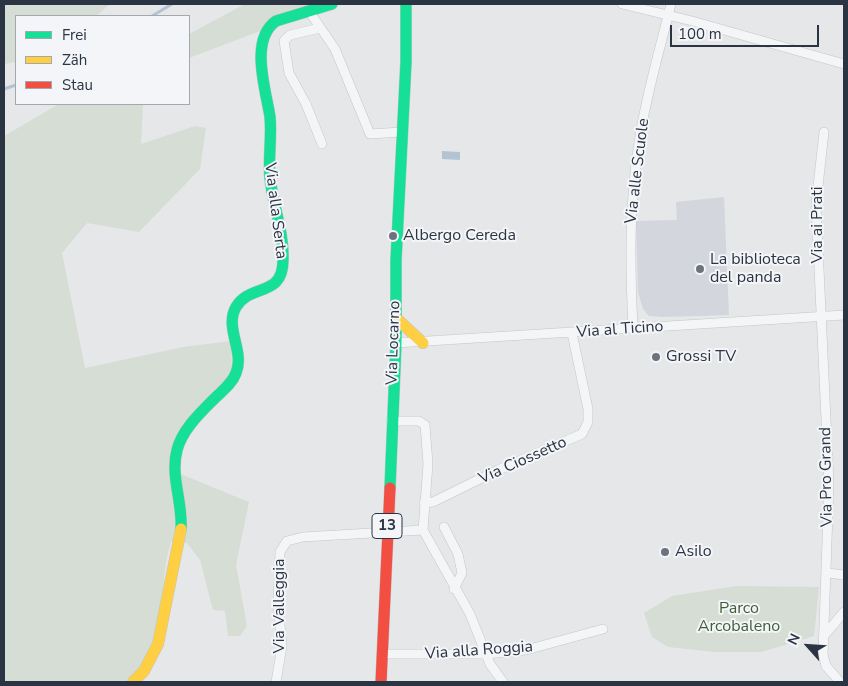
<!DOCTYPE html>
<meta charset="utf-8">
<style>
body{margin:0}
#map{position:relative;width:848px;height:686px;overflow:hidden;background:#e5e7e9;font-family:"Nunito Sans",sans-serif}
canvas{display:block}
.frame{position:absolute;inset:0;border:5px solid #2b3443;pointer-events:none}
.legend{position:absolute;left:15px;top:15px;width:175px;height:90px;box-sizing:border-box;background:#f3f5f8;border:1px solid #a3a8b0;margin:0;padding:6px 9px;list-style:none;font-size:15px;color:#2b3443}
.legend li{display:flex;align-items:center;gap:10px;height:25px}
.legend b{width:25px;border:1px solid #a3a8b0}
.north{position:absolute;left:783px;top:621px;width:50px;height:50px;-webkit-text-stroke:4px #f3f5f8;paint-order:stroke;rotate:296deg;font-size:14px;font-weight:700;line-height:20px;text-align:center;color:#2b3443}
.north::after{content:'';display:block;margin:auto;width:18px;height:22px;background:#2b3443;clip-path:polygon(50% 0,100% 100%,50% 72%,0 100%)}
.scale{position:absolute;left:670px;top:25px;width:149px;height:22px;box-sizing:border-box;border:2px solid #2b3443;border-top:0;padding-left:6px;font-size:15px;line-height:18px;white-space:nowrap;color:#2b3443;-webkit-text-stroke:4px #f3f5f8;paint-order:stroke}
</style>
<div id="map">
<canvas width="848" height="686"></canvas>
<div class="frame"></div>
<ul class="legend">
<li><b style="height:6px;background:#16e098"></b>Frei</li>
<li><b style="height:6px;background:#ffcf43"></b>Zäh</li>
<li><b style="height:6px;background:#f24e42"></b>Stau</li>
</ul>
<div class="north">N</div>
<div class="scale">100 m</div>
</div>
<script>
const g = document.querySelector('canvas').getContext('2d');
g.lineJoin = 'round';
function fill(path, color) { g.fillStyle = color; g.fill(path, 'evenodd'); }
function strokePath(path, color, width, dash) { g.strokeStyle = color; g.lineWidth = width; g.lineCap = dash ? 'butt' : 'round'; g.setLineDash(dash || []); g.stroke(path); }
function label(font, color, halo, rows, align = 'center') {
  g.font = font + ' "Nunito Sans",sans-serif'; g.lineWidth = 4; g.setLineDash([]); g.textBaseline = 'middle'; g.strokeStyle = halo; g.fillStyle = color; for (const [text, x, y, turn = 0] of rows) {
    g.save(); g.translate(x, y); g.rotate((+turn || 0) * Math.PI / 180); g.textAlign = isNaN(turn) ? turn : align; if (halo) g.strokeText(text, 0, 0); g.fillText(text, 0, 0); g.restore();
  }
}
fill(new Path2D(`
 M 724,197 L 729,315 L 664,317 L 649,316 L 643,309 L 638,292 L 636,221 L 677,220 L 676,202 Z`), '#d3d6dc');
fill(new Path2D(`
 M 4,4 L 110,4 L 96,16 L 16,16 L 16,62 L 4,64 Z
 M 245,4 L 332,4 L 189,58 L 189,34 Z
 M 59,104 L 143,104 L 141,144 L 195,126 L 206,128 L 200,169 L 139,232 L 87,223 L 62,253 L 85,368 L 183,347 L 231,341 L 232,374 L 186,427 L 178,473 L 249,502 L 236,565 L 247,626 L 240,636 L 228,636 L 225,611 L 213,610 L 200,560 L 187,543 L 171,542 C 159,579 167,620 149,655 C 144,665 134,674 128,682 L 4,682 L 4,136 Z
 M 736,586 L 819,587 L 814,636 L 762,652 L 715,652 L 668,647 L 652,637 L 644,613 L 672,596 Z`), '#d6ddd5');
fill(new Path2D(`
 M 442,151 L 460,152 L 460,160 L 442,159 Z`), '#b4c3d3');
strokePath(new Path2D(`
 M 152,16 L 172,4
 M 4,89 L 16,85`), '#b4c3d3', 3);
const street = new Path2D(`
 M 622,4 L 692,21 L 844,64
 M 309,11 L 335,49 L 370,134 L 401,132
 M 320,28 L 290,35 L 284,41 L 289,73 L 306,104 L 322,144
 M 824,132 L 816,204 L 829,484 L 823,654 L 826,666 L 840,682
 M 633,328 C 630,266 629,204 639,142 C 646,95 660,49 671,4
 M 396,343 L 844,315
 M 391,421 L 419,421 L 425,425 L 428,464 L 423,530
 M 424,503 L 433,502 L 498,470 L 582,434 L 588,422 L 588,409 L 572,333
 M 444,527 L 458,554 L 462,573 L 454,589
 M 827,573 L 844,575
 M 823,637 L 844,612
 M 382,654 L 486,654 L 526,650 L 603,629
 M 276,682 L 282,646 L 278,603 L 280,552 L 287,541 L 303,537 L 423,530 L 470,614 L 490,664 L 503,682`);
const fast = new Path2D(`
 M 390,488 L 396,343 L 396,260 L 406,62 L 406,4
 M 181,529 C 183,503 170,476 177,450 C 182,430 200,413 214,399 C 222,391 232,384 236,373 C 245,351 224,328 236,307 C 250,283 283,298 283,260 C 284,232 273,206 270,178 C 268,158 272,137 270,117 C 266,90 249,40 276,21 L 332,4`);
const slow = new Path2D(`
 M 396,318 L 423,343
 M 133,682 L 144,671 L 158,644 L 181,529`);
const jam = new Path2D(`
 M 381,682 L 390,488`);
strokePath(street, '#c3c5c7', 10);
strokePath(fast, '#c3c5c7', 12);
strokePath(slow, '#c3c5c7', 12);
strokePath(jam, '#c3c5c7', 12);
strokePath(street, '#f4f5f6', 9);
strokePath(fast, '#16e098', 11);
strokePath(slow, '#ffcf43', 11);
strokePath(jam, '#f24e42', 11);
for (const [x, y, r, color] of [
 [393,236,5,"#6c737d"],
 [700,269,5,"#6c737d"],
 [656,357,5,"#6c737d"],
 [665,552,5,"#6c737d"]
]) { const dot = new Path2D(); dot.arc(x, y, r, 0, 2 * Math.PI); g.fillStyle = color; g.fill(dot); strokePath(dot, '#f3f5f8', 2); }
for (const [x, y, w] of [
 [387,526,30]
]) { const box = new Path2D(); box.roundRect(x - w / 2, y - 12.5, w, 25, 4); g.fillStyle = '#f3f5f8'; g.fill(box); strokePath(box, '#2b3443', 1); }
label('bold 15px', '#2b3443', null, [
 ["13",387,526]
]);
label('16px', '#2b3443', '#f3f5f8', [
 ["Via alle Scuole",638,171,-83],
 ["Via alla Serta",275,211,83],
 ["Via ai Prati",818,225,-90],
 ["Via al Ticino",620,330,-4],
 ["Via Locarno",394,343,-88],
 ["Via Ciossetto",523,461,-24],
 ["Via Pro Grand",827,477,-91],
 ["Via Valleggia",280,606,-90],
 ["Via alla Roggia",479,651,-4]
]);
label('16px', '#2b3443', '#f3f5f8', [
 ["Albergo Cereda",403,236],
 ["La biblioteca",710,260],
 ["del panda",710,278],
 ["Grossi TV",666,357],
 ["Asilo",675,552]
], 'left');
label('16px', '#405f38', '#f3f5f8', [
 ["Parco",739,609],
 ["Arcobaleno",739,627]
]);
</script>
